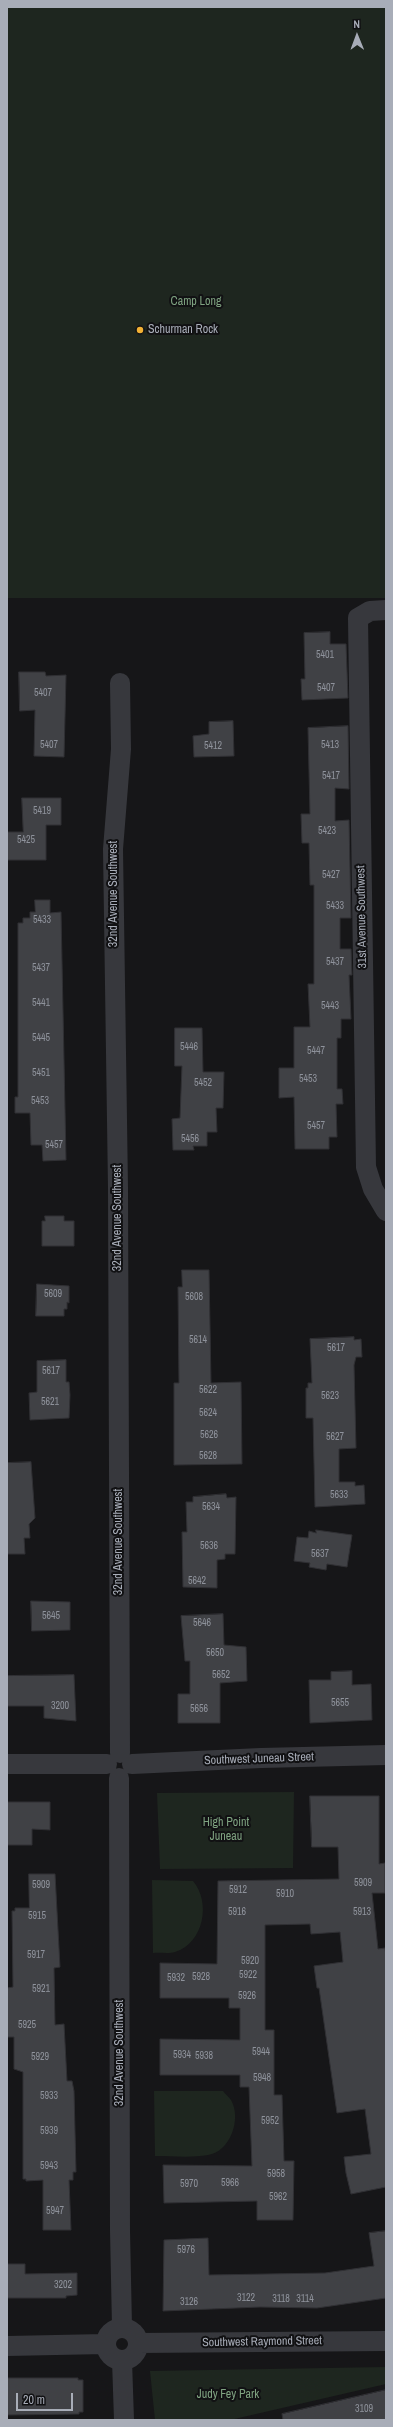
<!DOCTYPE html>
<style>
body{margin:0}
#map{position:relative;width:393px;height:2427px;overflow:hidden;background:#161618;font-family:"Archivo Narrow",sans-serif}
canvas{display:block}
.frame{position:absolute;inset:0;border:8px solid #a8adb8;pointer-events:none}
.north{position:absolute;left:337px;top:16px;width:40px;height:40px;-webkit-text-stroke:3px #111113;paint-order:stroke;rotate:359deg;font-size:11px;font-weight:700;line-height:16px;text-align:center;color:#a8adb8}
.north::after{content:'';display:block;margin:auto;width:14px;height:18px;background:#a8adb8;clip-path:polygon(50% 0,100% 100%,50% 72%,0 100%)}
.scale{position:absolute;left:16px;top:2393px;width:57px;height:18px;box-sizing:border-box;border:2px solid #a8adb8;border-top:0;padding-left:5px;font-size:12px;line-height:14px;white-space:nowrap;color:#a8adb8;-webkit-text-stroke:3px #111113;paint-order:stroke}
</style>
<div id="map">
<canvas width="393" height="2427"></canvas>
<div class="frame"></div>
<div class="north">N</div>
<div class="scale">20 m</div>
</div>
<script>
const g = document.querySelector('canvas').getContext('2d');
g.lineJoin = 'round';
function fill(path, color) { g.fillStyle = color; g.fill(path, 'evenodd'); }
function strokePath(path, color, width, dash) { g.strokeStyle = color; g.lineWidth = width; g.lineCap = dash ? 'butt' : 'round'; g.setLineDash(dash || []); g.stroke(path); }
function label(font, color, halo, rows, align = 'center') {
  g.font = font + ' "Archivo Narrow",sans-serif'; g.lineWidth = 4; g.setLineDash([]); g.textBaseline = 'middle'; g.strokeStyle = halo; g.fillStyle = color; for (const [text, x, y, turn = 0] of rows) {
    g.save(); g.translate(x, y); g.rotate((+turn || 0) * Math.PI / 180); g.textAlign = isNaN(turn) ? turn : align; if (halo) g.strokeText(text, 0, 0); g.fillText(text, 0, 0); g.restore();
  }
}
fill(new Path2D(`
 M 7,7 L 386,7 L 386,598 L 7,598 Z
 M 294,1792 L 293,1868 L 160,1869 L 157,1793 Z
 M 152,1880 L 193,1881 C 211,1902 204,1943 175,1952 C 168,1954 160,1952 153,1953 Z
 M 154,2091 L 223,2091 C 225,2094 229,2097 231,2100 C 242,2119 230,2152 208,2155 C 191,2158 172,2156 155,2156 Z
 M 386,2367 L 386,2384 L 230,2420 L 155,2420 L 150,2371 Z`), '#1e261f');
const building = new Path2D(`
 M 330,632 L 330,644 L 346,644 L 348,698 L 302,700 L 301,679 L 305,679 L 304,633 Z
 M 19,672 L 45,672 L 46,676 L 66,675 L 64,757 L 34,756 L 35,710 L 20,711 Z
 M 233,721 L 234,756 L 194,757 L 193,736 L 209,734 L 209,722 Z
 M 348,726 L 349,789 L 335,788 L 335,821 L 349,820 L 351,918 L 340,918 L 340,949 L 351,949 L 352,975 L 349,975 L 351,1019 L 341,1019 L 341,1038 L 337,1038 L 337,1089 L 342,1089 L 343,1104 L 336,1104 L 337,1137 L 329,1137 L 329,1149 L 295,1149 L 294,1097 L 279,1098 L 279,1068 L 294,1068 L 294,1027 L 310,1027 L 308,984 L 314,984 L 314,885 L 310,885 L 309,843 L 302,843 L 301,814 L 310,814 L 308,728 Z
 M 22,798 L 61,798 L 61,825 L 46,825 L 46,860 L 7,860 L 7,832 L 23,832 Z
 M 35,900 L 50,900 L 50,913 L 61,912 L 66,1160 L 43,1161 L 42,1145 L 31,1145 L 30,1113 L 15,1113 L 15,1097 L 18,1097 L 18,923 L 23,923 L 23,918 L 30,918 L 30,912 L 35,912 Z
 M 175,1028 L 202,1028 L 203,1072 L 224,1072 L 223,1108 L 216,1108 L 217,1132 L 207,1132 L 207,1146 L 193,1146 L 194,1150 L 173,1150 L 172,1119 L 180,1118 L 182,1066 L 175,1066 Z
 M 45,1216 L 64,1216 L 64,1221 L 74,1221 L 74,1246 L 42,1246 L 42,1221 L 45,1221 Z
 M 182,1270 L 209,1270 L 211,1383 L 241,1382 L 242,1464 L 174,1465 L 174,1383 L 179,1383 L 178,1287 L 182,1287 Z
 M 37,1284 L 69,1286 L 69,1303 L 67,1302 L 67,1309 L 64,1309 L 64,1316 L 36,1316 Z
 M 354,1337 L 354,1340 L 361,1339 L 362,1357 L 356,1357 L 354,1365 L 356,1448 L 339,1449 L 339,1482 L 355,1482 L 355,1486 L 364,1485 L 365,1504 L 315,1507 L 313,1418 L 306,1418 L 306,1388 L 308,1388 L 308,1383 L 312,1383 L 310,1339 Z
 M 66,1360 L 66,1382 L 69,1382 L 70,1395 L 69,1418 L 30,1420 L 29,1393 L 37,1392 L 37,1361 Z
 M 31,1462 L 35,1518 L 29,1524 L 30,1538 L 24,1538 L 25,1554 L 7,1554 L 7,1463 Z
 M 226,1494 L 227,1498 L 236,1497 L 235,1554 L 225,1554 L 225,1559 L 217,1560 L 217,1588 L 183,1587 L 182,1532 L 187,1532 L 186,1502 L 193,1502 L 193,1497 Z
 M 316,1530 L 352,1535 L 347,1567 L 327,1564 L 326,1570 L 309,1567 L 310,1563 L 294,1561 L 297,1537 L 308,1538 L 309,1531 L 316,1533 Z
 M 31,1601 L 70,1602 L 70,1630 L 32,1631 Z
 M 223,1614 L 224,1645 L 246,1647 L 247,1681 L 220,1683 L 220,1723 L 178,1723 L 178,1694 L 190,1694 L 190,1661 L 185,1661 L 181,1616 Z
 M 352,1671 L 352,1685 L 371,1684 L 372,1720 L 310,1723 L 309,1680 L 331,1680 L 331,1672 Z
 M 74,1675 L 76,1721 L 44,1718 L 44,1706 L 7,1706 L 7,1676 Z
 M 310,1796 L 379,1796 L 379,1864 L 385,1863 L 385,1893 L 372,1893 L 378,1949 L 385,1948 L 386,1956 L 386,2187 L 351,2194 L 346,2173 L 344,2157 L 371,2154 L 365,2109 L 337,2113 L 319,1988 L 317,1988 L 314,1966 L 343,1962 L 340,1932 L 311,1934 L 310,1924 L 265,1925 L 265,2030 L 274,2030 L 274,2095 L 282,2095 L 284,2161 L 294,2161 L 293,2220 L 257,2220 L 257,2201 L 164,2203 L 163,2165 L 252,2166 L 249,2087 L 240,2087 L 240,2075 L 160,2075 L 160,2039 L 240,2040 L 240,2008 L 229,2008 L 229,1998 L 160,1998 L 160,1963 L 217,1964 L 218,1881 L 339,1879 L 338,1847 L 312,1847 Z
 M 7,1802 L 50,1802 L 50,1830 L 32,1829 L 32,1845 L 7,1845 Z
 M 29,1874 L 55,1874 L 60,1967 L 54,1968 L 55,2025 L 64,2024 L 67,2081 L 72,2081 L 74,2091 L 76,2172 L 73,2172 L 73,2180 L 69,2180 L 71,2230 L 43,2230 L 43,2180 L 26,2181 L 26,2179 L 23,2179 L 23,2072 L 14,2069 L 14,2037 L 7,2037 L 7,1988 L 13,1987 L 12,1911 L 15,1911 L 15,1908 L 29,1908 Z
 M 386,2231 L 386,2298 L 317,2308 L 260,2307 L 163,2311 L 164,2240 L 208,2238 L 209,2275 L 325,2273 L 374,2266 L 369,2233 Z
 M 7,2264 L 25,2264 L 25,2274 L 77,2273 L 77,2295 L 66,2296 L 66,2298 L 7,2298 Z
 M 7,2378 L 78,2378 L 78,2380 L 83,2380 L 83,2412 L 79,2412 L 79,2414 L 7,2415 Z
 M 386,2390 L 386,2420 L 283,2420 L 282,2414 Z`);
fill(building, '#404145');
strokePath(building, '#303034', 1);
strokePath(new Path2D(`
 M 386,610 L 370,611 L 358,618 L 366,1167 L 373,1189 L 386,1211
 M 120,683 L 121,749 L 113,849 L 118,1188 L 120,1753
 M 7,1764 L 107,1764
 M 132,1764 L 261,1758 L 386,1755
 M 119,1778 L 120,2230 L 122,2327
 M106 2344a16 16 0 1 1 32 0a16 16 0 1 1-32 0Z
 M 138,2343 L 386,2341
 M 7,2346 L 105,2344
 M 122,2360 L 124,2420`), '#37383d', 20);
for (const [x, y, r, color] of [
 [140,330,4,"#f2b134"]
]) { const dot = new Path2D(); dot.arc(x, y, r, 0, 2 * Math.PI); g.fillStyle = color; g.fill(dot); strokePath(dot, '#111113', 1.5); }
label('10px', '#8e929b', null, [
 ["5401",325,655],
 ["5407",326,688],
 ["5407",43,693],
 ["5407",49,745],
 ["5413",330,745],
 ["5412",213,746],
 ["5417",331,776],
 ["5419",42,811],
 ["5423",327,831],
 ["5425",26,840],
 ["5427",331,875],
 ["5433",335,906],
 ["5433",42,920],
 ["5437",335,962],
 ["5437",41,968],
 ["5441",41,1003],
 ["5443",330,1006],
 ["5445",41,1038],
 ["5446",189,1047],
 ["5447",316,1051],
 ["5451",41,1073],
 ["5453",308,1079],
 ["5452",203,1083],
 ["5453",40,1101],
 ["5457",316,1126],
 ["5456",190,1139],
 ["5457",54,1145],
 ["5609",53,1294],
 ["5608",194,1297],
 ["5614",198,1340],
 ["5617",336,1348],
 ["5617",51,1371],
 ["5622",208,1390],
 ["5623",330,1396],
 ["5621",50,1402],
 ["5624",208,1413],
 ["5626",209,1435],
 ["5627",335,1437],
 ["5628",208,1456],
 ["5633",339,1495],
 ["5634",211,1507],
 ["5636",209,1546],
 ["5637",320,1554],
 ["5642",197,1581],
 ["5645",51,1616],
 ["5646",202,1623],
 ["5650",215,1653],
 ["5652",221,1675],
 ["5655",340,1703],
 ["3200",60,1706],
 ["5656",199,1709],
 ["5909",363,1883],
 ["5909",41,1885],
 ["5912",238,1890],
 ["5910",285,1894],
 ["5916",237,1912],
 ["5913",362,1912],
 ["5915",37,1916],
 ["5917",36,1955],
 ["5920",250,1961],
 ["5922",248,1975],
 ["5928",201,1977],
 ["5932",176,1978],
 ["5921",41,1989],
 ["5926",247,1996],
 ["5925",27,2025],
 ["5944",261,2052],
 ["5934",182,2055],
 ["5938",204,2056],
 ["5929",40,2057],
 ["5948",262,2078],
 ["5933",49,2096],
 ["5952",270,2121],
 ["5939",49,2131],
 ["5943",49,2166],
 ["5958",276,2174],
 ["5966",230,2183],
 ["5970",189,2184],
 ["5962",278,2197],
 ["5947",55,2211],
 ["5976",186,2250],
 ["3202",63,2285],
 ["3122",246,2298],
 ["3118",281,2299],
 ["3114",305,2299],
 ["3126",189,2302],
 ["3109",364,2409]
]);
label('12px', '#7fa381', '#111113', [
 ["Camp Long",196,302],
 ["High Point",226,1823],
 ["Juneau",226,1837],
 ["Judy Fey Park",228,2395]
]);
label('12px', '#a8adb8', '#111113', [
 ["Schurman Rock",148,330]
], 'left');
label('12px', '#a8adb8', '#111113', [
 ["32nd Avenue Southwest",114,894,-90],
 ["31st Avenue Southwest",362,917,-91],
 ["32nd Avenue Southwest",118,1218,-90],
 ["32nd Avenue Southwest",119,1542,-90],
 ["Southwest Juneau Street",259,1759,-2],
 ["32nd Avenue Southwest",120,2053,-90],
 ["Southwest Raymond Street",262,2342,-1]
]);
</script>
